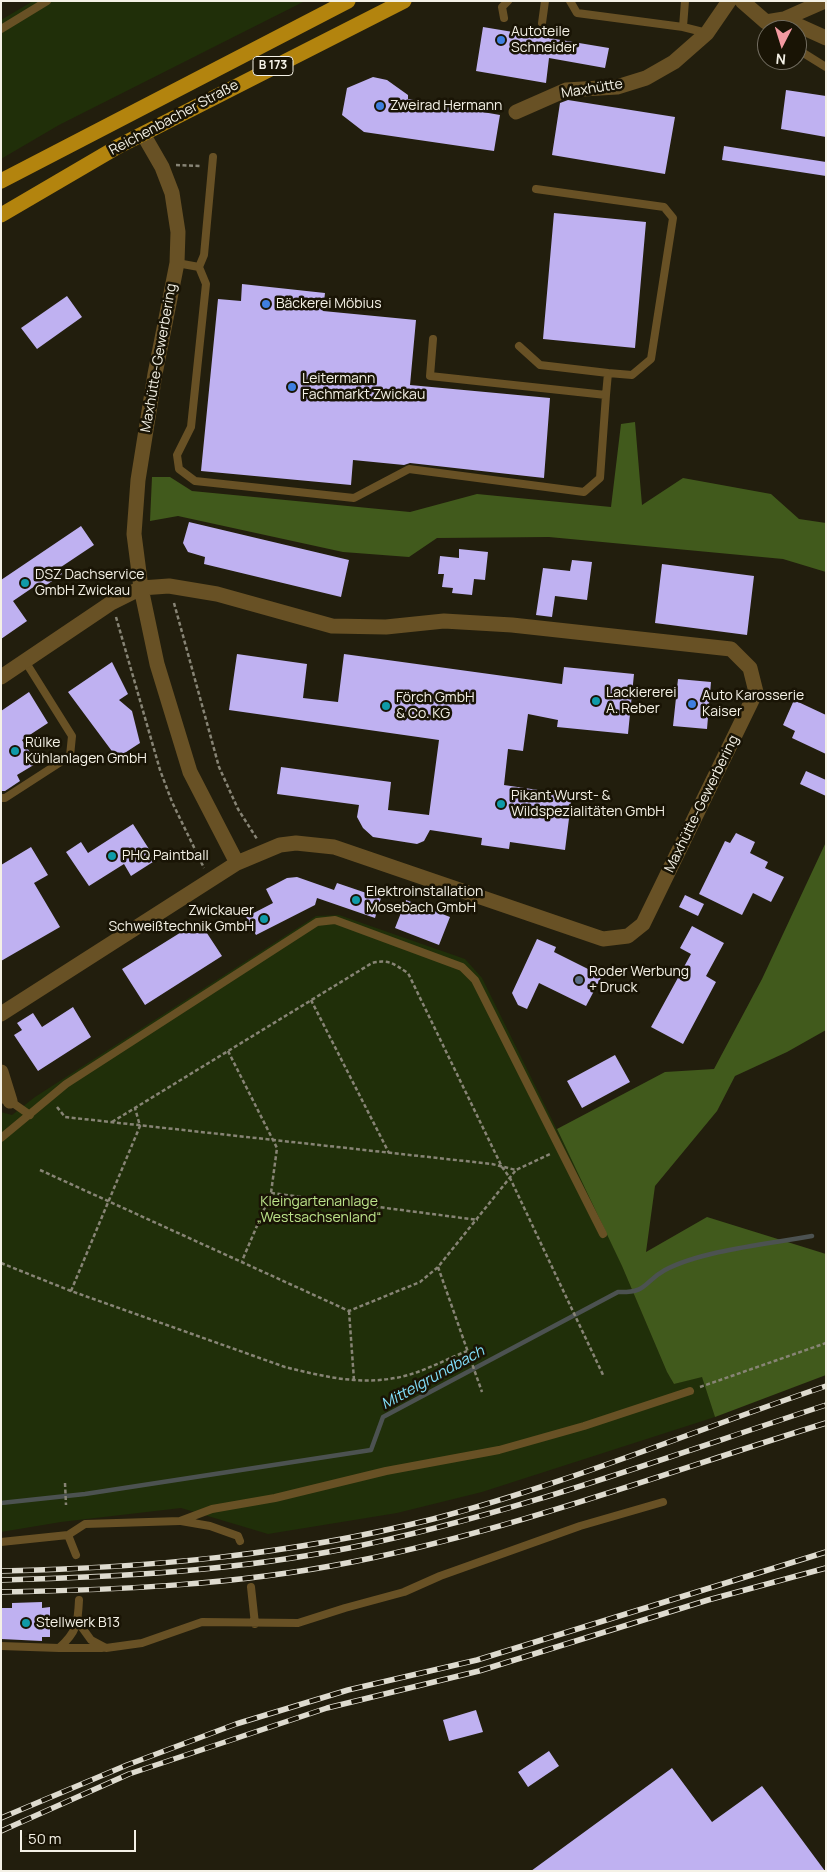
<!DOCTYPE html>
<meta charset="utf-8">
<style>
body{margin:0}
#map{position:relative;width:827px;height:1872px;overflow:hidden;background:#221e0d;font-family:Manrope,sans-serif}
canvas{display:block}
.frame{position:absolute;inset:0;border:2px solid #f4f1e6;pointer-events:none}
.north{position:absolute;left:757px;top:20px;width:50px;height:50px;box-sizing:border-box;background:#191405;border:1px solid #716c5f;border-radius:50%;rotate:185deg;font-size:14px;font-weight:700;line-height:20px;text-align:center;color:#f4f1e6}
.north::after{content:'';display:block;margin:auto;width:18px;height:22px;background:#f49aa1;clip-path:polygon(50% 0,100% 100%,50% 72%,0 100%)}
.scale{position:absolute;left:20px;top:1830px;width:116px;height:22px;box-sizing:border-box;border:2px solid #f4f1e6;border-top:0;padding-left:6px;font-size:15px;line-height:18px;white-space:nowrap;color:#f4f1e6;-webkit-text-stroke:4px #191405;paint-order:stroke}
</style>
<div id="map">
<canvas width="827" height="1872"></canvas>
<div class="frame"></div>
<div class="north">N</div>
<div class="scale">50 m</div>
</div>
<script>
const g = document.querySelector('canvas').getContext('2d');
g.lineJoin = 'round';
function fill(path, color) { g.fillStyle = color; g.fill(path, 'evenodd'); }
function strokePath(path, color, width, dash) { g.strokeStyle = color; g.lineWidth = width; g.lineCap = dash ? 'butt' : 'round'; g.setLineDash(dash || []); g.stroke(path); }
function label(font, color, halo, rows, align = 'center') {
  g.font = font + ' Manrope,sans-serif'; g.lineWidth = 5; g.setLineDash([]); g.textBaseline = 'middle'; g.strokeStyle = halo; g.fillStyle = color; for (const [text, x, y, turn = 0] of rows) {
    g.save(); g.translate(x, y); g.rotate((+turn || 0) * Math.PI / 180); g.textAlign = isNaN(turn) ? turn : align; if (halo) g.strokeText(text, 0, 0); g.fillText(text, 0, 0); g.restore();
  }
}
fill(new Path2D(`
 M 33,1 L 305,1 L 59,125 L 1,159 L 1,20 Z
 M 339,915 L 465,959 L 482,978 L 609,1235 L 667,1372 L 674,1384 L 702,1376 L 715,1417 L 482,1492 L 397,1513 L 268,1534 L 181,1508 L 61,1522 L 1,1532 L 1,1112 L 12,1115 L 35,1097 L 316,916 Z`), '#202f09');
fill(new Path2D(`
 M 635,422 L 642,505 L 683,478 L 771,494 L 799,519 L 826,523 L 826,572 L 783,559 L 549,537 L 437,538 L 409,557 L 343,552 L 178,516 L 150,521 L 152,477 L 170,477 L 192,491 L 410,512 L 477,494 L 611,507 L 621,424 Z
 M 826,842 L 826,1030 L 787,1052 L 735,1076 L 717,1111 L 655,1186 L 646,1252 L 707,1217 L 826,1254 L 826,1375 L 715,1417 L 702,1377 L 674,1384 L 667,1372 L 622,1266 L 557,1129 L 665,1072 L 714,1069 L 762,979 Z`), '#415a1c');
strokePath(new Path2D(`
 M 1,1503 L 85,1494 L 371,1450 L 383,1417 L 618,1292 C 648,1293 643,1282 665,1270 C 703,1250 769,1244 812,1236`), '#4c5251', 4.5);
fill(new Path2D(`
 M 483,27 L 609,48 L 605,68 L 549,58 L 546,83 L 476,71 Z
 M 373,77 L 387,80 L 408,95 L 408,99 L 500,115 L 494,151 L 364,132 L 342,115 L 347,88 Z
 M 786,90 L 826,96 L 826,137 L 781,129 Z
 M 568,100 L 675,117 L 665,174 L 552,155 L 560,103 Z
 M 724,146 L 826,162 L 826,176 L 722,160 Z
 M 554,213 L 646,222 L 635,348 L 543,339 Z
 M 242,284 L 325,293 L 323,311 L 416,320 L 410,385 L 550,398 L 544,478 L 410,463 L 404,465 L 353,460 L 351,485 L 201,471 L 218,299 L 241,301 Z
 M 67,296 L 82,317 L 37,349 L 21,328 Z
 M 189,522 L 349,560 L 341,597 L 204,564 L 205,557 L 188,552 L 183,543 Z
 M 81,526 L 94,545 L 58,569 L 62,574 L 38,591 L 35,586 L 13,601 L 27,621 L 1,639 L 1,580 Z
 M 459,549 L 488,552 L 485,580 L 474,579 L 472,595 L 452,593 L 453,588 L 442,587 L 444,574 L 438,574 L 440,556 L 459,558 Z
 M 572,560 L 592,562 L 587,600 L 555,596 L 552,617 L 536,615 L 543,568 L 570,571 Z
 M 662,564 L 754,576 L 747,635 L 655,623 Z
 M 237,654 L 307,664 L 303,698 L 338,702 L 344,654 L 562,684 L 564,667 L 634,674 L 628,734 L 557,727 L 558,720 L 528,714 L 523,751 L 508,749 L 504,785 L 572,795 L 565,850 L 510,842 L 509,849 L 481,845 L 482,838 L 430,830 L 424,841 L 417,844 L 373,837 L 363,828 L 357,817 L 359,805 L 277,794 L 281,767 L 391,782 L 388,810 L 429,815 L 439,740 L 229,710 Z
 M 112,662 L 128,694 L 119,700 L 132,711 L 140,743 L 117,758 L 68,692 Z
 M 678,679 L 711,682 L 707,729 L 673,726 Z
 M 29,692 L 48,723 L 22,740 L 37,763 L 17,775 L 20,781 L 5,791 L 1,791 L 1,711 Z
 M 794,700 L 826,715 L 826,754 L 792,738 L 795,731 L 783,725 Z
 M 806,771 L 826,780 L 826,796 L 800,784 Z
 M 133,824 L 156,860 L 131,876 L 124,864 L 89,886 L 66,852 L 81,842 L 88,853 Z
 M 736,833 L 755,842 L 750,853 L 768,862 L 765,868 L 784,877 L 771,902 L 753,893 L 742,915 L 699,894 L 725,841 L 730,843 Z
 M 31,847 L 48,875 L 34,883 L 60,927 L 1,961 L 1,865 Z
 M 297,877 L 334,890 L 337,883 L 381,898 L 375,918 L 317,898 L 315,905 L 256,935 L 246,917 L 273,903 L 266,889 L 287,878 Z
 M 685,895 L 704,904 L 698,916 L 679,907 Z
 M 406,900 L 450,917 L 439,945 L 395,928 Z
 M 199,921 L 222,956 L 145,1005 L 122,969 Z
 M 692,926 L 724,943 L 706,976 L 716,982 L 683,1044 L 651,1027 L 691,954 L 680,948 Z
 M 537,939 L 556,947 L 554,952 L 602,976 L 586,1006 L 539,983 L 527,1009 L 518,1005 L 512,993 Z
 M 73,1007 L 91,1037 L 38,1071 L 14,1035 L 22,1030 L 17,1023 L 33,1013 L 42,1027 Z
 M 615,1055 L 630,1082 L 582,1108 L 567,1081 Z
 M 42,1602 L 42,1608 L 50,1607 L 50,1637 L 42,1637 L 42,1641 L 1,1639 L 1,1608 L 12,1608 L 12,1603 Z
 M 476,1710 L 483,1732 L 449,1741 L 443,1720 Z
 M 549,1751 L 559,1766 L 528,1787 L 518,1772 Z
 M 672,1768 L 712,1822 L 762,1786 L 825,1871 L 531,1871 Z`), '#bfb1f1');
strokePath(new Path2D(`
 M 176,165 L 201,166
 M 174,603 L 219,767 L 238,809 L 257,839
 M 116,617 L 160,770 L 172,802 L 204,868
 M 311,1000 L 389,1153
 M 228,1051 L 277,1148 L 271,1193 L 242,1261
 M 57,1107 L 65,1117 L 492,1164 L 516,1170 L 550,1154
 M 112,1122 L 372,963 C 389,959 394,964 408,973 L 502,1167 L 510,1178 L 604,1377
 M 40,1170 L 349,1311 L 420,1282 L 438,1267 L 516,1170
 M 271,1193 L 478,1220
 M 1,1263 L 71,1291 L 285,1367 C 321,1376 358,1385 395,1378 C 420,1374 444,1360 467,1351
 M 438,1267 L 482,1392
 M 71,1291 L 140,1126 L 135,1108
 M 349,1311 L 354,1380
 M 700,1387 L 826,1343
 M 65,1483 L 66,1505`), '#878475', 2.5, [4, 2.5]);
strokePath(new Path2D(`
 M 570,1 L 577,13 L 683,27 L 707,33
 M 504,18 L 502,7 L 508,1
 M 542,23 L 545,1
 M 683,27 L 685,1
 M 1,29 L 47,1
 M 797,49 L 826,67
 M 536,189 L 664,207 L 673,218 L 651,359 L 632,375 L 608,373 L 606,395
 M 177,263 L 199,267 L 204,255 L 213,157
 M 199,267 L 206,284 L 191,427 L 177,455 L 179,469 L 195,481 L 354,498 L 409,469 L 584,492 L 600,478 L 606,395 L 430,376 L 433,339
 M 519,346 L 540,365 L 608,373
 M 1,798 L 5,798 L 70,756 L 72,736 L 25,661
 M 1,1099 L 10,1101 L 30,1115
 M 1,1138 L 66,1084 L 317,922 L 335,920 L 462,967 L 475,980 L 603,1234
 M 181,1521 L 210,1526 L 238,1536 L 240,1541
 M 68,1535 L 76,1555
 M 1,1542 L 68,1535 L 85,1524 L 180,1521 L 212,1509 L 275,1498 L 386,1471 L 499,1450 L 584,1426 L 690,1391
 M 251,1587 L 255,1624
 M 78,1622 L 91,1640 L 106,1648 L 142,1643 L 202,1622 L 298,1623 L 345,1608 L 404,1592 L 440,1576 L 580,1526 L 663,1502
 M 1,1646 L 59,1648 C 77,1632 78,1623 79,1600
 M 59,1648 L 102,1648`), '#685125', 8);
strokePath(new Path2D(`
 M 742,1 L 766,22 L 784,19 L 825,1
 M 784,19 L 826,38
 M 516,112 L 566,90 L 617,87 L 646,78 L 674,62 L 707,33 L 729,1
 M 143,134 L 162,167 L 172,193 L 178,232 L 177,263 L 155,374 L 138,480 L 134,534 L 141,588 L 157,664 L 190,772 L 237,863
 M 1,677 L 111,603 L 141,588 L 169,586 L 217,594 L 332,626 L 386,627 L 444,621 L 512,625 L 731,649 L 750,668 L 756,692 L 643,924 L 628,936 L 603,939 L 334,847 L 296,843 L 280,845 L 237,863 L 1,1014
 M 1,1072 L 10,1101`), '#685125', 15);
strokePath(new Path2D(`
 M 1,181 L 348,1
 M 1,215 L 119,146 L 404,1`), '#b3840e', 15);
const rail = new Path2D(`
 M 1,1571 C 147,1568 291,1555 433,1519 C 567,1484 695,1430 826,1386
 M 1,1580 C 118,1577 234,1571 349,1548 C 511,1515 669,1456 826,1405
 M 1,1592 C 119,1590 236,1585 352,1562 C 513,1530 670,1471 826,1423
 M 1,1818 L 127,1765 L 236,1724 L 348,1690 L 477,1660 L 826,1552
 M 1,1831 L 129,1774 L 327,1708 L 479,1671 L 708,1600 L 826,1568`);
strokePath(rail, '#dedbcf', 5.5);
strokePath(rail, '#191405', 4, [11]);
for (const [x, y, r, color] of [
 [501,40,5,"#3f7fe0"],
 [380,106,5,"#3f7fe0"],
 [266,304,5,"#3f7fe0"],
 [292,387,5,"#3f7fe0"],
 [25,583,5,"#0f9aa8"],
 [596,701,5,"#0f9aa8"],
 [692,704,5,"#3f7fe0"],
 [386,706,5,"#0f9aa8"],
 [15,751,5,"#0f9aa8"],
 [501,804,5,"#0f9aa8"],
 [112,856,5,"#0f9aa8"],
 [356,900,5,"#0f9aa8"],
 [264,919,5,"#0f9aa8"],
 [579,980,5,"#5c6f8a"],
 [26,1623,5,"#0f9aa8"]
]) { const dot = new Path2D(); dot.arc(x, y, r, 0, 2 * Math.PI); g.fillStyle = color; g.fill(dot); strokePath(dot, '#191405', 2); }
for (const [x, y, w] of [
 [273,66,40]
]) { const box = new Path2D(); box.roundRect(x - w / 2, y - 9.5, w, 19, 4); g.fillStyle = '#191405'; g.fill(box); strokePath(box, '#f4f1e6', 1); }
label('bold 12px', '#f4f1e6', null, [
 ["B 173",273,66]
]);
label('14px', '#f4f1e6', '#191405', [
 ["Autoteile",511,32],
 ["Schneider",511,48],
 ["Zweirad Hermann",390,106],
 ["Bäckerei Möbius",276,304],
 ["Leitermann",302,379],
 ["Fachmarkt Zwickau",302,395],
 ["DSZ Dachservice",35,575],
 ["GmbH Zwickau",35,591],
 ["Lackiererei",606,693],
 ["A. Reber",606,709],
 ["Auto Karosserie",702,696],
 ["Kaiser",702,712],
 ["Förch GmbH",396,698],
 ["& Co. KG",396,714],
 ["Rülke",25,743],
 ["Kühlanlagen GmbH",25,759],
 ["Pikant Wurst- &",511,796],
 ["Wildspezialitäten GmbH",511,812],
 ["PHQ Paintball",122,856],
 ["Elektroinstallation",366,892],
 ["Mosebach GmbH",366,908],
 ["Zwickauer",254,911,"right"],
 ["Schweißtechnik GmbH",254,927,"right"],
 ["Roder Werbung",589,972],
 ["+ Druck",589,988],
 ["Stellwerk B13",36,1623]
], 'left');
label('14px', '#f4f1e6', '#191405', [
 ["Maxhütte",592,89,-9],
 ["Reichenbacher Straße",174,118,-28],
 ["Maxhütte-Gewerbering",159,358,-80],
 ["Maxhütte-Gewerbering",702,804,-64]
]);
label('14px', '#bce38b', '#191405', [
 ["Kleingartenanlage",319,1202],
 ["„Westsachsenland“",319,1218]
]);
label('italic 15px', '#83e1fd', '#191405', [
 ["Mittelgrundbach",433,1378,-29]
]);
</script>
